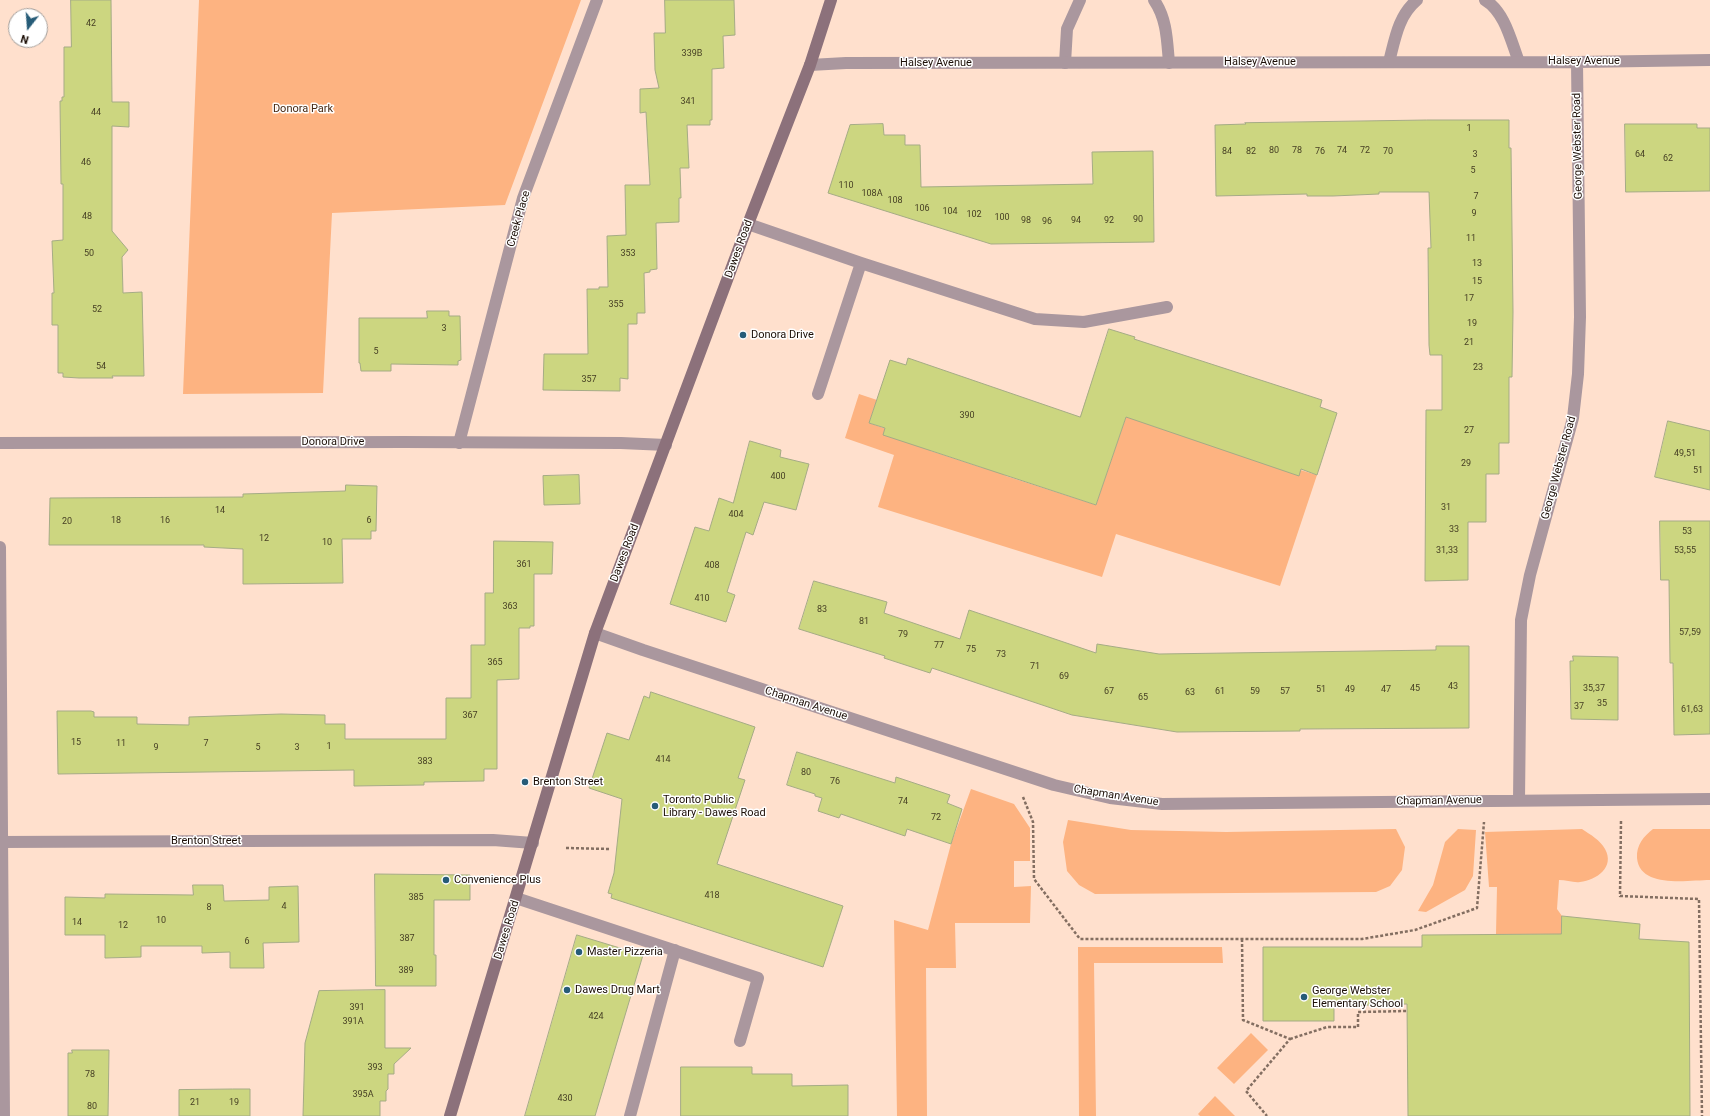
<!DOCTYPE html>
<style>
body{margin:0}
#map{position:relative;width:1710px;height:1116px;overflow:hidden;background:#ffe0cd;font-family:Roboto,sans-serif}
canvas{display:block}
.north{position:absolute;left:8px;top:8px;width:40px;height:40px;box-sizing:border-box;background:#fff;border:1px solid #a49f9b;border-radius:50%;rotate:197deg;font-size:11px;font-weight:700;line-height:16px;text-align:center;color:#1b0e06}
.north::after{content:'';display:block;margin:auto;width:14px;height:18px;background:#275c78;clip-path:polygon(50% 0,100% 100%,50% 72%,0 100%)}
</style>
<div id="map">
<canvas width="1710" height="1116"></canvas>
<div class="north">N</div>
</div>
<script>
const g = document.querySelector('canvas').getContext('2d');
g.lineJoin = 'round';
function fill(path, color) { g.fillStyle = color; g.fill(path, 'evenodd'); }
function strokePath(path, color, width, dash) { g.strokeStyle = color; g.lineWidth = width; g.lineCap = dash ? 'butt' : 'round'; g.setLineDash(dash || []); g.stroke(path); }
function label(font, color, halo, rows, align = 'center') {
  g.font = font + ' Roboto,sans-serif'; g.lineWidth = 3; g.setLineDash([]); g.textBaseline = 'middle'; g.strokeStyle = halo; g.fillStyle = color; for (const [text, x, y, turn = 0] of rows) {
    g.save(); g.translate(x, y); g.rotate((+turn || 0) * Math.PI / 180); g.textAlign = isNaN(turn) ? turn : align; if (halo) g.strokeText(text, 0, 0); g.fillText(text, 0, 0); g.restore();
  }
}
fill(new Path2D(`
 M 199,0 L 581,0 L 505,205 L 332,213 L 323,393 L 183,394 Z
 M 859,394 L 877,400 L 869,423 L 933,445 L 931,451 L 983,468 L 985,462 L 1006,476 L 1096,505 L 1128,411 L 1151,418 L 1150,425 L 1317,475 L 1280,586 L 1116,534 L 1102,577 L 878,507 L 894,455 L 845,438 Z
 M 971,789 L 1014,804 L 1030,828 L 1030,861 L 1014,861 L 1014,887 L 1031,886 L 1030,923 L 955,923 L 956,968 L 926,968 L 927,1116 L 897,1116 L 894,920 L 928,930 L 951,844 Z
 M 1068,820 L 1131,830 L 1226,832 L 1396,829 L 1405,847 L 1402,870 L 1390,886 L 1376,892 L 1095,894 L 1079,885 L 1067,871 L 1063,842 Z
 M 1458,829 L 1476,830 L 1473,876 L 1465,890 L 1426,912 L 1418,911 L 1433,885 L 1445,842 Z
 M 1582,829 C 1591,835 1600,840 1605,849 C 1615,867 1597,880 1580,882 C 1574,883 1566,880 1559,880 L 1557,909 L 1562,916 L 1561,934 L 1496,934 L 1497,887 L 1489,887 L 1485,832 Z
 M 1653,829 L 1710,829 L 1710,887 L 1710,880 C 1688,880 1640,889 1637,858 C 1636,845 1644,836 1653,829 Z
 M 1078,947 L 1222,947 L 1223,963 L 1094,963 L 1096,1116 L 1079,1116 Z
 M 1251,1033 L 1268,1050 L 1234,1084 L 1217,1068 Z
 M 1215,1096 L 1235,1116 L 1200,1116 L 1198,1114 Z`), '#fdb381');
const building = new Path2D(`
 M 71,0 L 111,0 L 112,102 L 129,102 L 129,127 L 112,126 L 112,231 L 128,250 L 122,257 L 123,293 L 142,292 L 144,376 L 112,376 L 113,378 L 79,378 L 63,377 L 63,373 L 58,373 L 58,325 L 52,325 L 52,293 L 54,293 L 52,241 L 63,240 L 63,184 L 61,184 L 60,101 L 62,101 L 62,97 L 64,97 L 64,47 L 71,47 Z
 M 665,0 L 734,0 L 735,35 L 723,36 L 724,68 L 712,69 L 712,120 L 710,120 L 710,125 L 687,125 L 689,168 L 680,168 L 681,198 L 679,198 L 679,222 L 656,223 L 657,269 L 650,270 L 650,272 L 644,273 L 645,313 L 637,313 L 637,324 L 628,324 L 628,379 L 620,378 L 620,391 L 543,390 L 544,354 L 588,354 L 587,289 L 599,289 L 599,287 L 608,287 L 607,236 L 626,235 L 625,185 L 650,185 L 646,112 L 640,113 L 640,89 L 659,88 L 655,70 L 654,33 L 665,33 Z
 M 1427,120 L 1509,120 L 1509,148 L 1511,148 L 1513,312 L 1512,377 L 1509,377 L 1509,443 L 1499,443 L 1499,474 L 1486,474 L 1486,522 L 1468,522 L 1468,580 L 1425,581 L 1426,410 L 1442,410 L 1442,355 L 1430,355 L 1429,345 L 1428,248 L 1431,248 L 1429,192 L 1379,192 L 1379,194 L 1333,196 L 1307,196 L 1307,194 L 1216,196 L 1215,125 L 1246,124 L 1245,123 Z
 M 883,124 L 884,135 L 905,135 L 905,145 L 920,145 L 921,187 L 1093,184 L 1092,152 L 1153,151 L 1154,242 L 991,244 L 828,193 L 850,125 Z
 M 1625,124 L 1697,124 L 1697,128 L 1710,128 L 1710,191 L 1626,192 Z
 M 427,311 L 449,311 L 449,316 L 460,316 L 461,360 L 458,361 L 458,365 L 391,364 L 391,371 L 361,371 L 360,363 L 359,363 L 359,318 L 427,318 Z
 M 1109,329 L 1135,337 L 1134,339 L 1322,400 L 1320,407 L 1337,413 L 1317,475 L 1301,469 L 1299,476 L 1126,417 L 1096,505 L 883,435 L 885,428 L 869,423 L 890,360 L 906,365 L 908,358 L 1080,417 Z
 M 1668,421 L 1710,431 L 1710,490 L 1655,477 Z
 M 750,441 L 781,450 L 780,457 L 809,464 L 796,510 L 764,502 L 753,535 L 746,532 L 727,592 L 735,595 L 726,622 L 670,604 L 695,527 L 709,531 L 719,498 L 733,503 Z
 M 579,475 L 580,504 L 544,505 L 543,476 Z
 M 346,485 L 377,486 L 376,531 L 371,531 L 371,539 L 342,539 L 343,583 L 243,584 L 243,549 L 204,547 L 204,545 L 49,545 L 50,498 L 243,497 L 243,494 L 345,491 Z
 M 1660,521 L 1710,521 L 1710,734 L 1674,735 L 1673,663 L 1670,663 L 1669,580 L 1661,580 Z
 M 494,541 L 553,542 L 552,574 L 534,574 L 534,626 L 530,626 L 530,628 L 519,628 L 519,679 L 497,680 L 497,769 L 484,769 L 484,781 L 424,782 L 424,785 L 354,786 L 354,770 L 58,774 L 57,711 L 91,711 L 94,712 L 94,717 L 137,717 L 137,724 L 189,725 L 189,717 L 281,714 L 325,715 L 325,724 L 345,724 L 345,739 L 446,739 L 446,698 L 471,698 L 471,645 L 485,645 L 485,593 L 493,593 Z
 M 814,581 L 887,602 L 884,613 L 960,639 L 969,610 L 1096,653 L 1097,644 L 1159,654 L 1436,650 L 1436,646 L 1469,646 L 1469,728 L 1300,729 L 1300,731 L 1177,732 L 1072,715 L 932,668 L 930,673 L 884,658 L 885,656 L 799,629 Z
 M 1573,656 L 1618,657 L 1618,720 L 1571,719 L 1570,661 L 1573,661 Z
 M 651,692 L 755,727 L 738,778 L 745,780 L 717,864 L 843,906 L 823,967 L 611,898 L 612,894 L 608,893 L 614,873 L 622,799 L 589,788 L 607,733 L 629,740 L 644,696 L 649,698 Z
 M 797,752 L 895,783 L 896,777 L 950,795 L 947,803 L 962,809 L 951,844 L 907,829 L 905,836 L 841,814 L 839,818 L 818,811 L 822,798 L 815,796 L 815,794 L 787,785 Z
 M 375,874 L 470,875 L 470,900 L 434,900 L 434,955 L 436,955 L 436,986 L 376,986 Z
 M 193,885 L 223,885 L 224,901 L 269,900 L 269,887 L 298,886 L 299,942 L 263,943 L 264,968 L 230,968 L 230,952 L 202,953 L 202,946 L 141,946 L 141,957 L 105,958 L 105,935 L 65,935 L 65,897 L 105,898 L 105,894 L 193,895 Z
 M 1562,916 L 1640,924 L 1639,939 L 1689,942 L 1690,1116 L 1408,1116 L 1407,1004 L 1334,1006 L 1334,1021 L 1263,1021 L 1263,947 L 1422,947 L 1422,935 L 1561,934 Z
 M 577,935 L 643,955 L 595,1116 L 525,1116 Z
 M 385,990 L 385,1048 L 411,1048 L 394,1064 L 394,1074 L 388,1074 L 388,1089 L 386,1091 L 386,1101 L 380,1101 L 380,1116 L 303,1116 L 305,1043 L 319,991 Z
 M 72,1050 L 109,1050 L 108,1116 L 68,1116 L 68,1053 L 72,1053 Z
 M 681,1067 L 752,1067 L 752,1074 L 792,1074 L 792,1086 L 848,1085 L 848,1116 L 681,1116 Z
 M 233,1089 L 250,1089 L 250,1116 L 179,1116 L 179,1090 Z`);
fill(building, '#ccd680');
strokePath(building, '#a5ab85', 1);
strokePath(new Path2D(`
 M 1023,797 L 1033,822 L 1034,879 L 1080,939 L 1362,939 L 1415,930 L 1477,908 L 1484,822
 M 1621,821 L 1620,896 L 1699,899 L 1702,1116
 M 566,848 L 610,849
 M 1242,939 L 1243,1020 L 1290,1039 L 1246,1091 L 1267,1116
 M 1290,1039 L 1327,1027 L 1358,1027 L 1358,1012 L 1407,1011`), '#836e61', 2.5, [3, 2]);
strokePath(new Path2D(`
 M 1154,0 C 1167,19 1167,40 1169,63
 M 1485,0 C 1505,12 1511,41 1519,62
 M 1389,62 C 1395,39 1398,16 1417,0
 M 1065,63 L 1067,29 L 1080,0
 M 748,224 L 861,263 L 1035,319 L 1084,322 L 1167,307
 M 818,394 L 861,263
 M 459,443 L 523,198 L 597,0
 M 516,898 L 758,978 L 740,1041
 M 630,1116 L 675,950`), '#aa979e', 12);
strokePath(new Path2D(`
 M 810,65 L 846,63 L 1577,62 L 1710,60
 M 0,443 L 404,442 L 621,443 L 666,445
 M 0,547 L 4,1116
 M 595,633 L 643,650 L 1054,785 L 1110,798 L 1162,804 L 1710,799
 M 1519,800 L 1521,620 L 1530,575 L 1573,418 L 1578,374 L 1580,317 L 1577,62
 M 0,842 L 493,840 L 533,843`), '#aa979e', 12);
strokePath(new Path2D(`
 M 450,1116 L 595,633 L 748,224 L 810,65 L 831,0`), '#8c717b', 12);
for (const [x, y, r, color] of [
 [743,335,4,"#275c78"],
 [525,782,4,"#275c78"],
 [655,806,4,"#275c78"],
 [446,880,4,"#275c78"],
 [579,952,4,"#275c78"],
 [567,990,4,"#275c78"],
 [1304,997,4,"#275c78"]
]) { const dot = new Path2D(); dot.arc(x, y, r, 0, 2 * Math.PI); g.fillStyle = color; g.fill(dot); strokePath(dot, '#fff', 1.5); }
label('9px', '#474024', null, [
 ["42",91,24],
 ["339B",692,54],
 ["341",688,102],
 ["44",96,113],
 ["1",1469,129],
 ["80",1274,151],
 ["78",1297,151],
 ["74",1342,151],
 ["72",1365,151],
 ["84",1227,152],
 ["82",1251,152],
 ["76",1320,152],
 ["70",1388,152],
 ["3",1475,155],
 ["64",1640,155],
 ["62",1668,159],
 ["46",86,163],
 ["5",1473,171],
 ["110",846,186],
 ["108A",872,194],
 ["7",1476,197],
 ["108",895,201],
 ["106",922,209],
 ["104",950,212],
 ["9",1474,214],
 ["102",974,215],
 ["48",87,217],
 ["100",1002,218],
 ["90",1138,220],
 ["98",1026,221],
 ["94",1076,221],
 ["92",1109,221],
 ["96",1047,222],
 ["11",1471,239],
 ["50",89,254],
 ["353",628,254],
 ["13",1477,264],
 ["15",1477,282],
 ["17",1469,299],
 ["355",616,305],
 ["52",97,310],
 ["19",1472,324],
 ["3",444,329],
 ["21",1469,343],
 ["5",376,352],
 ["54",101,367],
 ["23",1478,368],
 ["357",589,380],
 ["390",967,416],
 ["27",1469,431],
 ["49,51",1685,454],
 ["29",1466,464],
 ["51",1698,471],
 ["400",778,477],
 ["31",1446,508],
 ["14",220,511],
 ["404",736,515],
 ["18",116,521],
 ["16",165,521],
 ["6",369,521],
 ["20",67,522],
 ["33",1454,530],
 ["53",1687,532],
 ["12",264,539],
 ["10",327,543],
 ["31,33",1447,551],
 ["53,55",1685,551],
 ["361",524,565],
 ["408",712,566],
 ["410",702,599],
 ["363",510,607],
 ["83",822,610],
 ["81",864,622],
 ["57,59",1690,633],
 ["79",903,635],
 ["77",939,646],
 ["75",971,650],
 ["73",1001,655],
 ["365",495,663],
 ["71",1035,667],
 ["69",1064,677],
 ["43",1453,687],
 ["45",1415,689],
 ["35,37",1594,689],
 ["51",1321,690],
 ["49",1350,690],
 ["47",1386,690],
 ["67",1109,692],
 ["61",1220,692],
 ["59",1255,692],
 ["57",1285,692],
 ["63",1190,693],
 ["65",1143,698],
 ["35",1602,704],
 ["37",1579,707],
 ["61,63",1692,710],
 ["367",470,716],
 ["15",76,743],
 ["11",121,744],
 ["7",206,744],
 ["1",329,747],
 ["9",156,748],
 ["5",258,748],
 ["3",297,748],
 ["414",663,760],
 ["383",425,762],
 ["80",806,773],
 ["76",835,782],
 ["74",903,802],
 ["72",936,818],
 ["418",712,896],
 ["385",416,898],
 ["4",284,907],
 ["8",209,908],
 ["10",161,921],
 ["14",77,923],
 ["12",123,926],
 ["387",407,939],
 ["6",247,942],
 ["389",406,971],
 ["391",357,1008],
 ["424",596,1017],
 ["391A",353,1022],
 ["393",375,1068],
 ["78",90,1075],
 ["395A",363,1095],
 ["430",565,1099],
 ["21",195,1103],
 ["19",234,1103],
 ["80",92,1107]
]);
label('11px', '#1b0e06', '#fff', [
 ["Halsey Avenue",1584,61],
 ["Halsey Avenue",1260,62],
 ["Halsey Avenue",936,63],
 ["George Webster Road",1578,146,-91],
 ["Creek Place",519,219,-74],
 ["Dawes Road",739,249,-70],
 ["Donora Drive",333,442],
 ["George Webster Road",1559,468,-75],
 ["Dawes Road",625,553,-69],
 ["Chapman Avenue",806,704,18],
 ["Chapman Avenue",1116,796,9],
 ["Chapman Avenue",1439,801,-1],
 ["Brenton Street",206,841],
 ["Dawes Road",507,930,-73]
]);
label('11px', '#452711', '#fff', [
 ["Donora Park",303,109]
]);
label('11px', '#1b0e06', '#fff', [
 ["Donora Drive",751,335],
 ["Brenton Street",533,782],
 ["Toronto Public",663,800],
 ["Library - Dawes Road",663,813],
 ["Convenience Plus",454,880],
 ["Master Pizzeria",587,952],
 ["Dawes Drug Mart",575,990],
 ["George Webster",1312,991],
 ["Elementary School",1312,1004]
], 'left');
</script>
